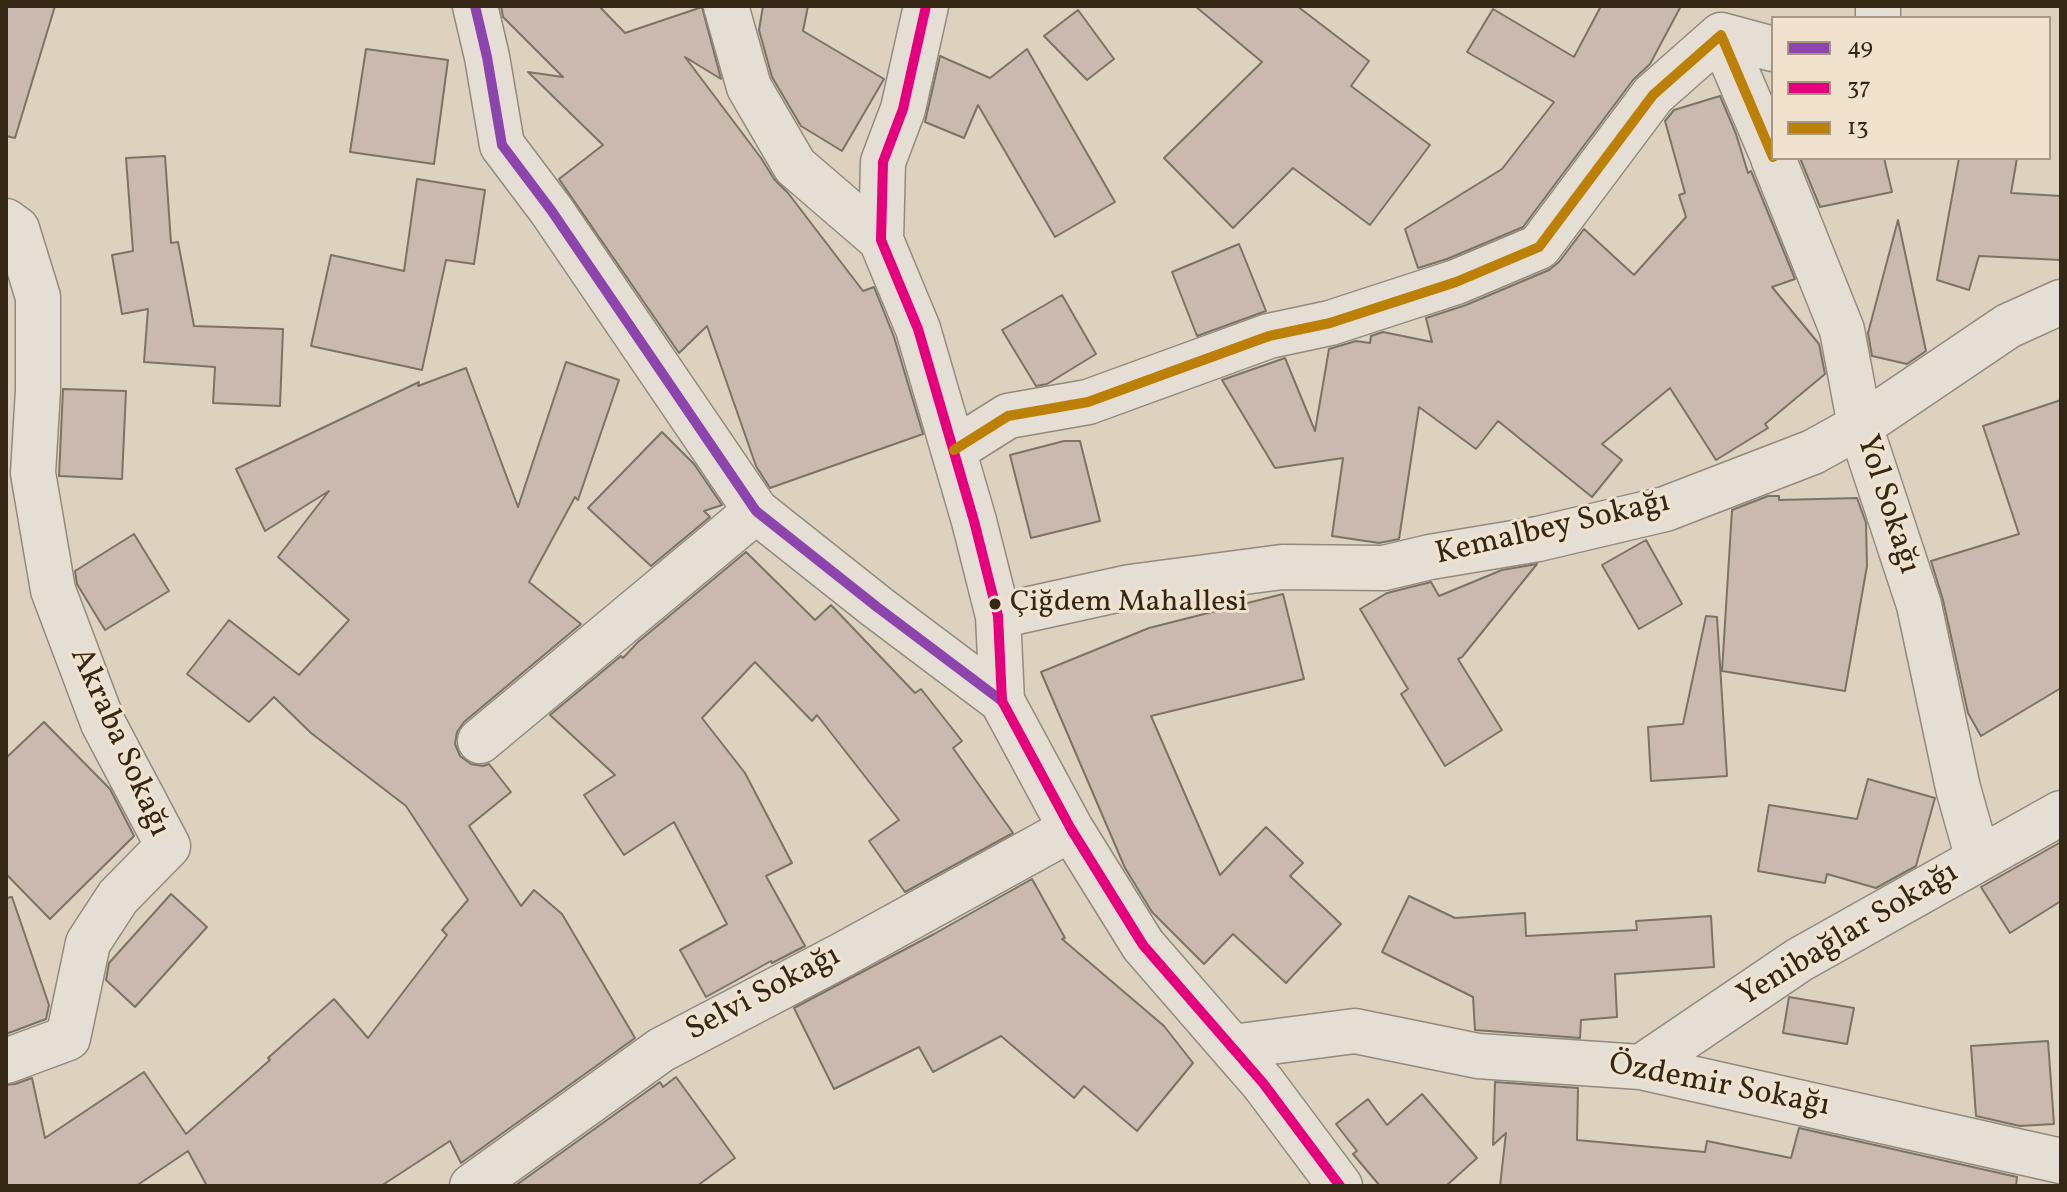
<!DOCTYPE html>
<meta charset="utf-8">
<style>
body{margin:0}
#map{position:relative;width:2067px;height:1192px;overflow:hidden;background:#ddd1c0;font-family:Vollkorn,serif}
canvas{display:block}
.frame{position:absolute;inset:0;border:8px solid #352715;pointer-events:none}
.legend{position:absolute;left:1771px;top:16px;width:280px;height:144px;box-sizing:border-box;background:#f1e2ce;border:2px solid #a69784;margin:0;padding:10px 14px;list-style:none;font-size:24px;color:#352715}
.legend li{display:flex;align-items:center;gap:16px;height:40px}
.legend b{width:40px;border:2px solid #a69784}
</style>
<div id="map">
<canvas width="2067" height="1192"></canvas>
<div class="frame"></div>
<ul class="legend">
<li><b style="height:10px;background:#8e44ad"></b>49</li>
<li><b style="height:10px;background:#e5007d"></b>37</li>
<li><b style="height:10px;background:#bd8006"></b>13</li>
</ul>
</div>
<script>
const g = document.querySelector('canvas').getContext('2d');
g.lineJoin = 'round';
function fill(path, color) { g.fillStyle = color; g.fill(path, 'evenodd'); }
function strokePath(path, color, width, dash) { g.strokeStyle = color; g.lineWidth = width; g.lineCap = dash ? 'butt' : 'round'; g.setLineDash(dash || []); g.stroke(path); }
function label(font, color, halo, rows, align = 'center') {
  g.font = font + ' Vollkorn,serif'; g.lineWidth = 6; g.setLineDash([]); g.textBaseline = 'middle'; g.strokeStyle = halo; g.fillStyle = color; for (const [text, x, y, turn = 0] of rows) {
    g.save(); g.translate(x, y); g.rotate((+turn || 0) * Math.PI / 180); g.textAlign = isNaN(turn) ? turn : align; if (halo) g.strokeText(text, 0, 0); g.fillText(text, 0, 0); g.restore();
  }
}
const building = new Path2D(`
 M 6,6 L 55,6 L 15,138 L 6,136 Z
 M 501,6 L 599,6 L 625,33 L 702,7 L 721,79 L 685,57 L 761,158 L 774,179 L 788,193 L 863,291 L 874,287 L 894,337 L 923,434 L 770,488 L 756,466 L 707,326 L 679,353 L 559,179 L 603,145 L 528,72 L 563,77 L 503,17 Z
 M 763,6 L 808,6 L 803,31 L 884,79 L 842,151 L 801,126 L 772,77 L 759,30 Z
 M 1195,6 L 1297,6 L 1369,61 L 1351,86 L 1430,145 L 1370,225 L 1293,168 L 1233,228 L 1164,158 L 1262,62 Z
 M 1601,6 L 1681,6 L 1650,64 L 1633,80 L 1523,227 L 1447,259 L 1418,268 L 1405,229 L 1502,169 L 1554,102 L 1467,52 L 1493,9 L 1574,57 Z
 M 1078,10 L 1114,59 L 1087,80 L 1044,36 Z
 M 366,49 L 448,60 L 434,164 L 350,152 Z
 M 1027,49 L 1115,202 L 1055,237 L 978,105 L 964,138 L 925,122 L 940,56 L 990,78 Z
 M 1720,96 L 1736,134 L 1748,173 L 1751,171 L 1795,279 L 1772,287 L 1819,344 L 1825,374 L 1765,424 L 1768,428 L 1716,460 L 1670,388 L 1602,444 L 1622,460 L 1592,497 L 1498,421 L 1476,449 L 1419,407 L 1399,539 L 1379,543 L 1332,536 L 1343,458 L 1275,468 L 1222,380 L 1285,358 L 1315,431 L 1329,349 L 1356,341 L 1370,343 L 1371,336 L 1383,332 L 1432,342 L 1426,318 L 1466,305 L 1549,270 L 1559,262 L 1584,229 L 1634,275 L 1686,217 L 1679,195 L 1685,193 L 1665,121 L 1674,110 Z
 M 165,156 L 171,243 L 178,242 L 194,326 L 283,329 L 280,406 L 213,403 L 215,367 L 144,362 L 148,309 L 122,314 L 112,255 L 133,251 L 126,158 Z
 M 1800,158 L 1884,158 L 1892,192 L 1820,207 Z
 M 1959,158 L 2017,158 L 2011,193 L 2061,196 L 2061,260 L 1979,256 L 1969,290 L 1937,280 Z
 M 417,179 L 485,190 L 474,264 L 446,260 L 422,370 L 311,346 L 331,255 L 404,271 Z
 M 1898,220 L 1926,351 L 1907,364 L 1872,356 L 1868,333 Z
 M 1239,244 L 1266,311 L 1197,336 L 1172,272 Z
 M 1062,295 L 1096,354 L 1047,384 L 1036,386 L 1002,330 Z
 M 566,362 L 619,380 L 578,500 L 575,497 L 529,582 L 581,624 L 464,722 L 457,732 L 455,744 L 460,756 L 471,764 L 483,766 L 489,764 L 511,792 L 469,826 L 521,906 L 534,890 L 562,914 L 635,1038 L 461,1163 L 450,1141 L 381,1186 L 207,1186 L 188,1151 L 136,1186 L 6,1186 L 6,1085 L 15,1084 L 32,1078 L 45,1138 L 144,1072 L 186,1134 L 270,1060 L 268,1058 L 334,999 L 368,1038 L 447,935 L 442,930 L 468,900 L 406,806 L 311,733 L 274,697 L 249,722 L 187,674 L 229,620 L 299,675 L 349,620 L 278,557 L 329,491 L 265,531 L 236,469 L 419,382 L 418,386 L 466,368 L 518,507 Z
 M 63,389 L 126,391 L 122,479 L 59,476 Z
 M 2061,400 L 2061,688 L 1981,736 L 1968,713 L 1943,600 L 1931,561 L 2019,534 L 1983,426 Z
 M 662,432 L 694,464 L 722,505 L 704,511 L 710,517 L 651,566 L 588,508 Z
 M 1064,441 L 1080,441 L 1100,521 L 1031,538 L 1010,455 Z
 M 1768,496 L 1779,496 L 1779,500 L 1857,498 L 1866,523 L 1867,566 L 1845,691 L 1722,671 L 1732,510 Z
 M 134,534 L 169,591 L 105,630 L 77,584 L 75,571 Z
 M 1646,540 L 1682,604 L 1639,629 L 1602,565 Z
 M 746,552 L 815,620 L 831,605 L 915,693 L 921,689 L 962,741 L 953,748 L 1013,833 L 905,892 L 869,841 L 899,820 L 817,715 L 812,721 L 755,662 L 702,718 L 745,773 L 792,863 L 766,876 L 805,946 L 772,963 L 771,961 L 706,997 L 680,950 L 727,924 L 674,822 L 624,855 L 584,795 L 615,775 L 550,715 L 621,656 L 623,658 L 638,642 Z
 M 1537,564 L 1462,657 L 1458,659 L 1502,730 L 1445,766 L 1401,694 L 1408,689 L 1360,609 L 1387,593 L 1431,582 L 1439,596 L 1502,570 Z
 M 1283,594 L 1304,679 L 1151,716 L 1220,875 L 1266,827 L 1303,863 L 1290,876 L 1341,924 L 1286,983 L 1233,934 L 1204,964 L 1152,912 L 1125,868 L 1041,672 L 1149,628 Z
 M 1706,616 L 1717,617 L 1727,776 L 1651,781 L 1648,727 L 1683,724 Z
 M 44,722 L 110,789 L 134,836 L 50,919 L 6,874 L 6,758 Z
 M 1868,779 L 1935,798 L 1916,866 L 1876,888 L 1827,874 L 1825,883 L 1758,871 L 1769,805 L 1857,819 Z
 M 2061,842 L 2061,901 L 2010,933 L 1981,887 Z
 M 1032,879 L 1065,938 L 1062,939 L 1164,1026 L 1193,1063 L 1137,1131 L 1084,1086 L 1074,1098 L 1001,1036 L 933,1072 L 919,1047 L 834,1089 L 794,1008 L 934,934 Z
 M 171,894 L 207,927 L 135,1007 L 106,980 L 109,963 Z
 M 1409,896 L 1455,918 L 1525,913 L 1526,936 L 1637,930 L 1636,921 L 1711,916 L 1714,967 L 1615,974 L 1617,1017 L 1581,1020 L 1580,1038 L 1475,1030 L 1473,997 L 1382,952 Z
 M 12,897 L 49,1005 L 46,1019 L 6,1034 L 6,898 Z
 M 1789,997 L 1854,1008 L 1847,1044 L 1783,1033 Z
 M 2048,1041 L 2054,1124 L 2020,1126 L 1976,1116 L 1971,1046 Z
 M 676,1077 L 735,1158 L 697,1186 L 515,1186 L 660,1082 L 663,1087 Z
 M 1495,1082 L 1578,1088 L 1577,1140 L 1705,1152 L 1707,1141 L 1791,1158 L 1799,1128 L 2017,1177 L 2016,1186 L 1500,1186 L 1506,1133 L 1493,1145 Z
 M 1422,1094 L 1477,1158 L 1446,1186 L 1380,1186 L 1353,1154 L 1357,1151 L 1336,1124 L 1368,1099 L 1387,1125 Z`);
fill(building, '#cab9ae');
strokePath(building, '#7b7367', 2);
const minor = new Path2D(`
 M 475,6 L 487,57 L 502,145 L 551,210 L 756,511 L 877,607 L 1002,701
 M 726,6 L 749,87 L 795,166 L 881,240
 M 926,6 L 903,109 L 883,162 L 881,240 L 918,329 L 974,521 L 998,616 L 1002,701 L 1071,829 L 1143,945 L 1263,1083 L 1340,1186
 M 1878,18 L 1878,6
 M 1721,35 L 1773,49
 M 1773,158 L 1842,330 L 1860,426 L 1919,605 L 1958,788 L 1978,859
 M 6,221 L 17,229 L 38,297 L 38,390 L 33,473 L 53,590 L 103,723 L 168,846 L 118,897 L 88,943 L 68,1038 L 6,1061
 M 954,450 L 1008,416 L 1088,402 L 1269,336 L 1330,323 L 1456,282 L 1539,247 L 1653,95 L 1721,35 L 1773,157
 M 998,616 L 1130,587 L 1282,567 L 1384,568 L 1430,557 L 1538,539 L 1665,509 L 1813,452 L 1860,426 L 2008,326 L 2061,302
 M 480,741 L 756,511
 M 1232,1047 L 1355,1031 L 1478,1056 L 1641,1067 L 2061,1161
 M 1641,1067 L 1799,960 L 2061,813
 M 472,1186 L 661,1050 L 844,954 L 1071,829`);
strokePath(minor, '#938a7e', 47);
strokePath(minor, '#e5ded5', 44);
strokePath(new Path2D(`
 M 475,6 L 487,57 L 502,145 L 551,210 L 756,511 L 877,607 L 1002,701`), '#8e44ad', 10);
strokePath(new Path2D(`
 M 926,6 L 903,109 L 883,162 L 881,240 L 918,329 L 974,521 L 998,616 L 1002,701 L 1071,829 L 1143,945 L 1263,1083 L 1340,1186`), '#e5007d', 10);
strokePath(new Path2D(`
 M 954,450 L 1008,416 L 1088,402 L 1269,336 L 1330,323 L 1456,282 L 1539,247 L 1653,95 L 1721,35 L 1773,157`), '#bd8006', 10);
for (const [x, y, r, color] of [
 [995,604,7,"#352715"]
]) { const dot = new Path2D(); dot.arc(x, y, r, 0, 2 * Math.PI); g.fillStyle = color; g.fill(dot); strokePath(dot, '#f1e2ce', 3); }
label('30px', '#352715', '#f1e2ce', [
 ["Çiğdem Mahallesi",1010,604]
], 'left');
label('32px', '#352715', '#f1e2ce', [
 ["Yol Sokağı",1886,505,72],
 ["Kemalbey Sokağı",1553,530,-13],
 ["Akraba Sokağı",118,743,66],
 ["Yenibağlar Sokağı",1849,936,-31],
 ["Selvi Sokağı",764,995,-28],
 ["Özdemir Sokağı",1719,1087,11]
]);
</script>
